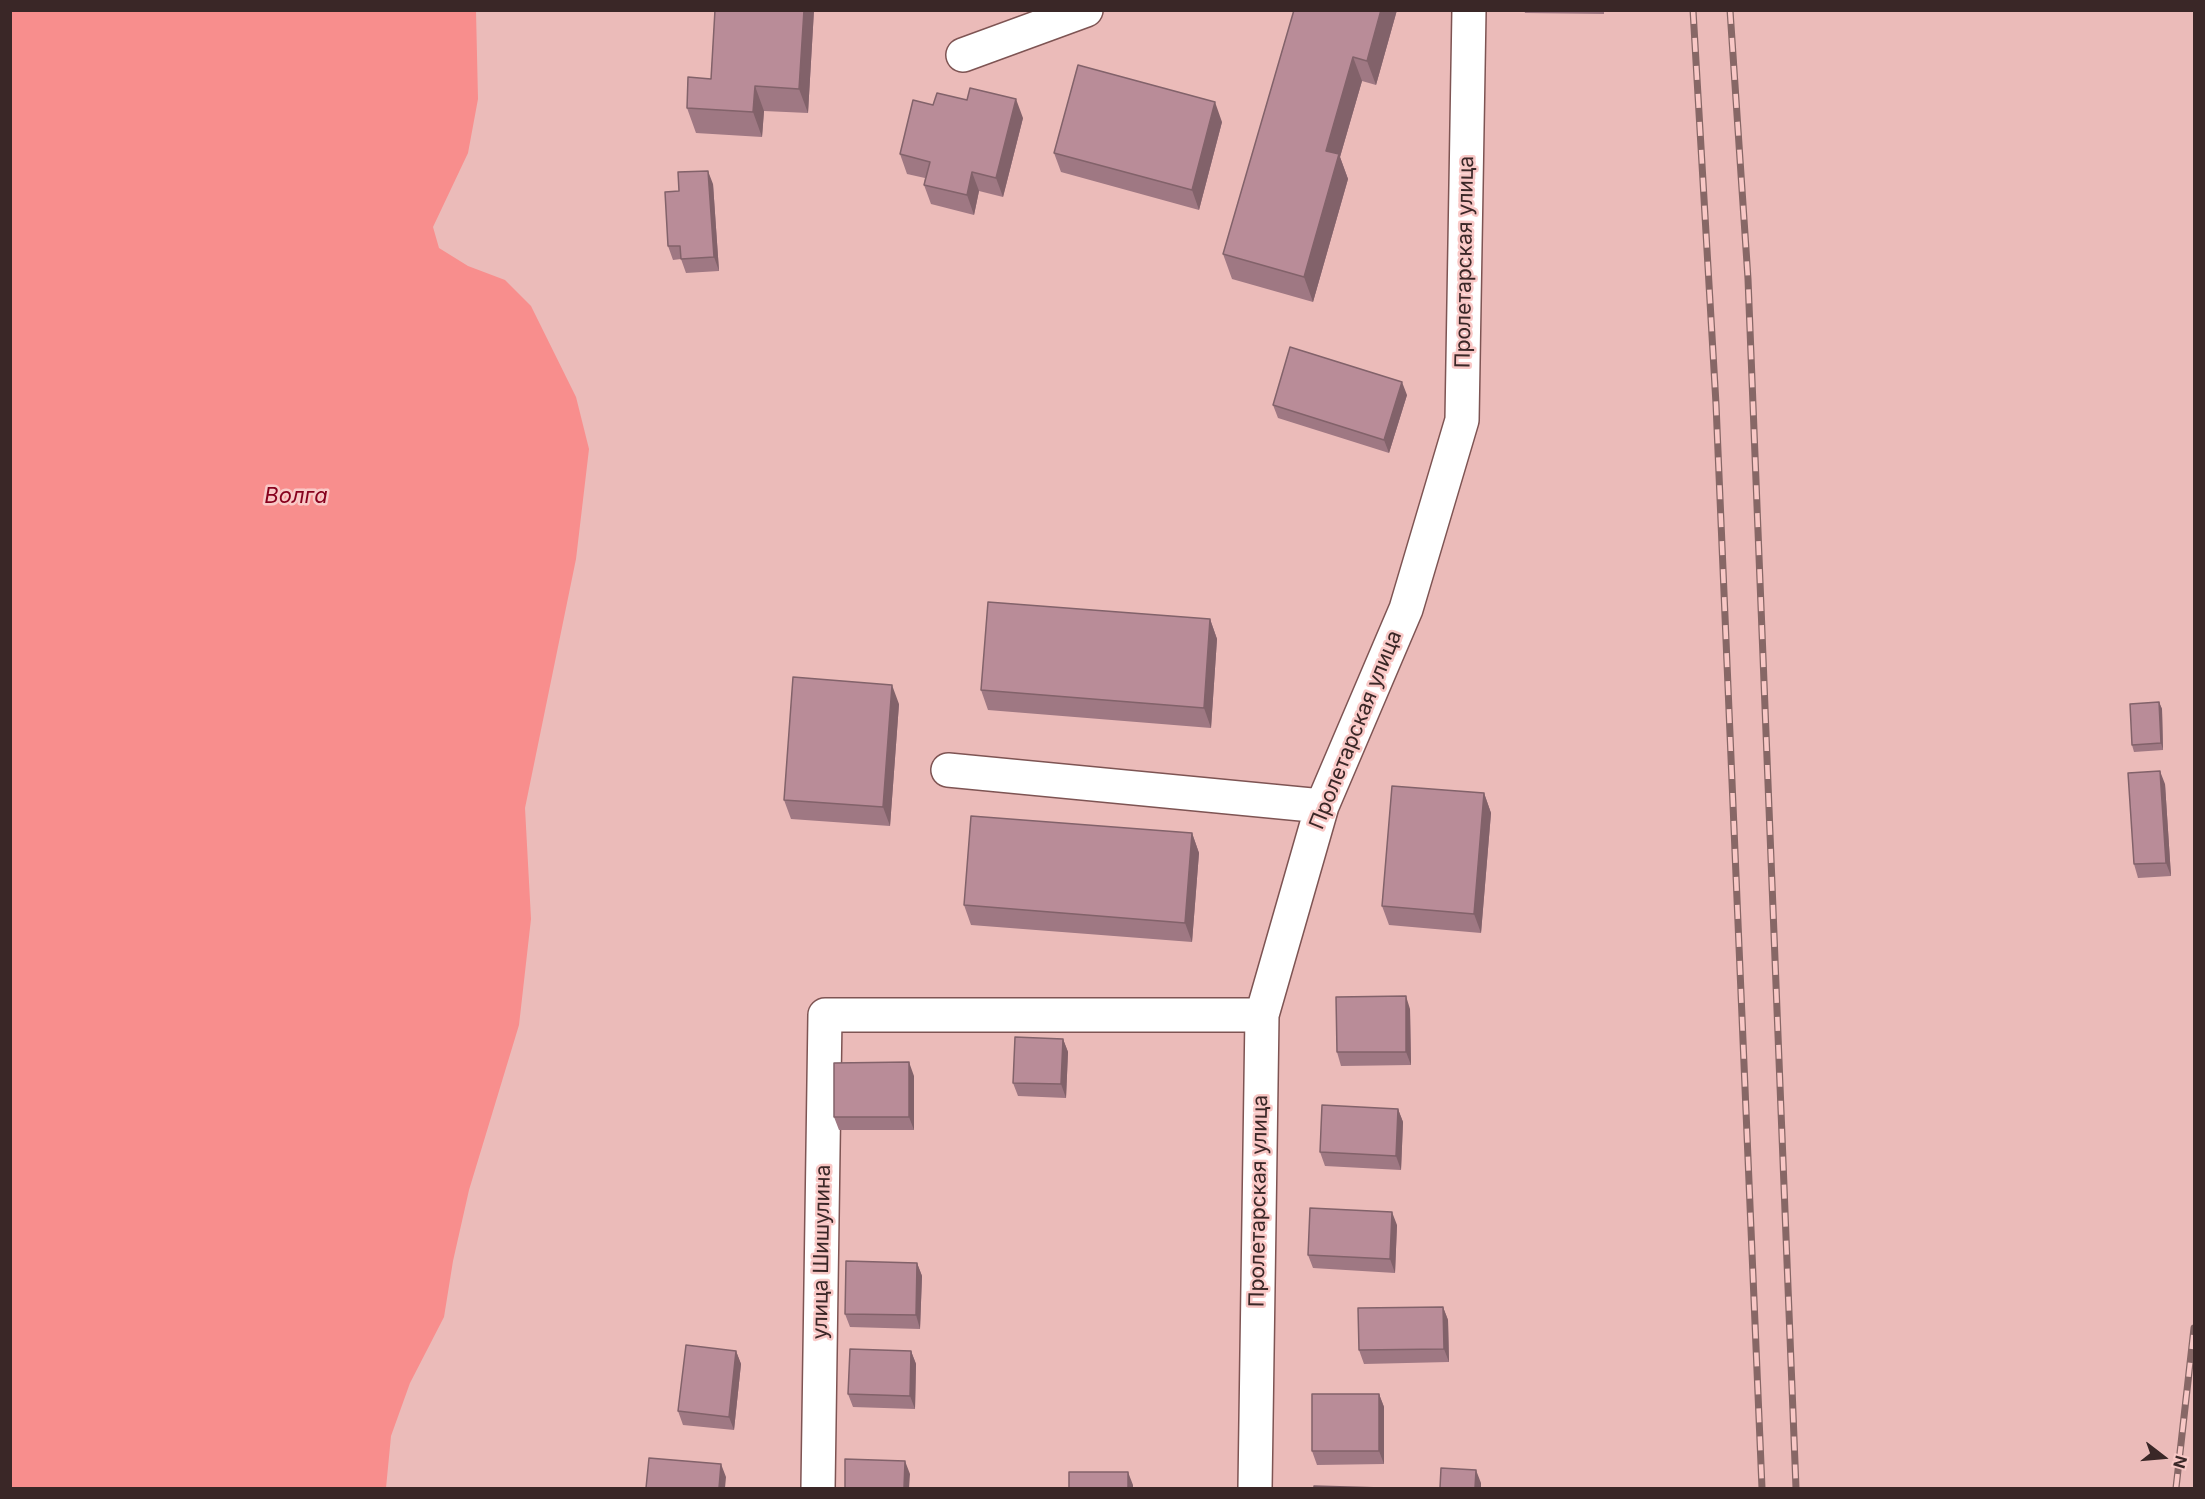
<!DOCTYPE html>
<meta charset="utf-8">
<style>
body{margin:0}
#map{position:relative;width:2205px;height:1499px;overflow:hidden;background:#ebbbb9;font-family:Inter,sans-serif}
canvas{display:block}
.frame{position:absolute;inset:0;border:12px solid #3a2727;pointer-events:none}
.north{position:absolute;left:2133px;top:1427px;width:60px;height:60px;-webkit-text-stroke:4px #f9c8c6;paint-order:stroke;rotate:106deg;font-size:16px;font-weight:700;line-height:24px;text-align:center;color:#3a2727}
.north::after{content:'';display:block;margin:auto;width:21px;height:27px;background:#3a2727;clip-path:polygon(50% 0,100% 100%,50% 72%,0 100%)}
</style>
<div id="map">
<canvas width="2205" height="1499"></canvas>
<div class="frame"></div>
<div class="north">N</div>
</div>
<script>
const g = document.querySelector('canvas').getContext('2d');
g.lineJoin = 'round';
function fill(path, color) { g.fillStyle = color; g.fill(path, 'evenodd'); }
function strokePath(path, color, width, dash) { g.strokeStyle = color; g.lineWidth = width; g.lineCap = dash ? 'butt' : 'round'; g.setLineDash(dash || []); g.stroke(path); }
function label(font, color, halo, rows, align = 'center') {
  g.font = font + ' Inter,sans-serif'; g.lineWidth = 5; g.setLineDash([]); g.textBaseline = 'middle'; g.strokeStyle = halo; g.fillStyle = color; for (const [text, x, y, turn = 0] of rows) {
    g.save(); g.translate(x, y); g.rotate((+turn || 0) * Math.PI / 180); g.textAlign = isNaN(turn) ? turn : align; if (halo) g.strokeText(text, 0, 0); g.fillText(text, 0, 0); g.restore();
  }
}
fill(new Path2D(`
 M 10,11 L 476,11 L 478,99 L 468,153 L 433,227 L 439,248 L 468,266 L 505,280 L 531,306 L 576,397 L 589,449 L 576,559 L 525,808 L 531,919 L 519,1025 L 469,1190 L 453,1261 L 444,1317 L 410,1383 L 391,1436 L 386,1488 L 11,1488 Z`), '#f88e8d');
const minor = new Path2D(`
 M 963,55 L 1086,10
 M 948,770 L 1322,806
 M 818,1488 L 825,1015 L 1262,1015
 M 1255,1488 L 1262,1015 L 1322,806 L 1406,609 L 1462,420 L 1469,10`);
strokePath(minor, '#7e5453', 36);
strokePath(minor, '#fff', 33);
const rail = new Path2D(`
 M 1693,10 L 1716,404 L 1762,1488
 M 1730,10 L 1748,279 L 1796,1488
 M 2176,1488 L 2194,1328`);
strokePath(rail, '#876766', 7);
strokePath(rail, '#f9c8c6', 4.5, [14]);
fill(new Path2D(`
 M 715,10 L 814,10 L 808,113 L 764,111 L 762,137 L 696,133 L 687,108 L 711,79 Z
 M 1294,10 L 1397,10 L 1376,85 L 1362,81 L 1340,157 L 1348,179 L 1313,302 L 1232,279 L 1223,254 Z
 M 1524,10 L 1604,10 L 1604,14 L 1525,13 Z
 M 933,105 L 1023,118 L 1003,197 L 979,191 L 974,215 L 931,204 L 924,185 L 925,178 L 907,174 L 900,154 Z
 M 1222,122 L 1199,210 L 1061,172 L 1054,153 Z
 M 713,184 L 719,271 L 686,273 L 681,259 L 673,260 L 668,246 L 679,191 Z
 M 1407,395 L 1389,453 L 1278,418 L 1273,405 Z
 M 1210,619 L 1217,639 L 1211,728 L 988,710 L 981,690 Z
 M 2159,702 L 2162,709 L 2163,750 L 2134,752 L 2132,745 Z
 M 899,704 L 890,826 L 791,819 L 784,800 Z
 M 2165,784 L 2171,876 L 2138,878 L 2134,864 Z
 M 1484,793 L 1491,813 L 1481,933 L 1389,925 L 1382,906 Z
 M 1192,833 L 1199,853 L 1192,942 L 971,925 L 964,905 Z
 M 1410,1009 L 1411,1065 L 1341,1066 L 1337,1052 Z
 M 1063,1039 L 1068,1052 L 1066,1098 L 1018,1096 L 1013,1083 Z
 M 914,1076 L 914,1130 L 839,1130 L 834,1117 Z
 M 1398,1109 L 1403,1122 L 1401,1170 L 1325,1166 L 1320,1152 Z
 M 1397,1225 L 1395,1273 L 1313,1268 L 1308,1255 Z
 M 917,1263 L 922,1276 L 920,1329 L 850,1327 L 845,1314 Z
 M 1443,1307 L 1448,1320 L 1449,1362 L 1364,1364 L 1359,1350 Z
 M 736,1351 L 741,1364 L 734,1430 L 683,1425 L 678,1411 Z
 M 911,1351 L 916,1364 L 915,1409 L 853,1407 L 848,1394 Z
 M 1379,1394 L 1384,1407 L 1384,1464 L 1317,1465 L 1312,1451 Z`), '#9f7883');
fill(new Path2D(`
 M 804,10 L 814,10 L 808,113 L 799,89 Z
 M 1381,10 L 1397,10 L 1376,85 L 1367,61 Z
 M 1353,57 L 1362,81 L 1340,157 L 1348,179 L 1313,302 L 1304,277 L 1326,151 Z
 M 755,86 L 764,111 L 762,137 L 753,112 Z
 M 1016,99 L 1023,118 L 1003,197 L 996,178 Z
 M 1215,102 L 1222,122 L 1199,210 L 1192,190 Z
 M 708,171 L 713,184 L 719,271 L 714,257 Z
 M 972,172 L 979,191 L 974,215 L 967,195 Z
 M 1402,382 L 1407,395 L 1389,453 L 1384,440 Z
 M 1210,619 L 1217,639 L 1211,728 L 1204,708 Z
 M 892,685 L 899,704 L 890,826 L 883,807 Z
 M 2159,702 L 2162,709 L 2163,750 L 2161,743 Z
 M 2160,771 L 2165,784 L 2171,876 L 2166,863 Z
 M 1484,793 L 1491,813 L 1481,933 L 1474,914 Z
 M 1192,833 L 1199,853 L 1192,942 L 1185,923 Z
 M 1406,996 L 1410,1009 L 1411,1065 L 1406,1052 Z
 M 1063,1039 L 1068,1052 L 1066,1098 L 1061,1084 Z
 M 909,1062 L 914,1076 L 914,1130 L 909,1117 Z
 M 1398,1109 L 1403,1122 L 1401,1170 L 1396,1156 Z
 M 1392,1212 L 1397,1225 L 1395,1273 L 1390,1259 Z
 M 917,1263 L 922,1276 L 920,1329 L 916,1315 Z
 M 1443,1307 L 1448,1320 L 1449,1362 L 1444,1349 Z
 M 736,1351 L 741,1364 L 734,1430 L 729,1417 Z
 M 911,1351 L 916,1364 L 915,1409 L 910,1396 Z
 M 1379,1394 L 1384,1407 L 1384,1464 L 1379,1451 Z
 M 905,1461 L 910,1474 L 909,1488 L 904,1488 Z
 M 721,1464 L 726,1477 L 725,1488 L 719,1488 Z
 M 1476,1470 L 1481,1483 L 1481,1488 L 1475,1488 Z
 M 1128,1472 L 1133,1485 L 1133,1488 L 1128,1488 Z`), '#82626a');
const building = new Path2D(`
 M 715,10 L 804,10 L 799,89 L 755,86 L 753,112 L 687,108 L 688,77 L 711,79 Z
 M 1294,10 L 1381,10 L 1367,61 L 1353,57 L 1326,151 L 1339,154 L 1304,277 L 1223,254 Z
 M 1078,65 L 1215,102 L 1192,190 L 1054,153 Z
 M 970,88 L 1016,99 L 996,178 L 972,172 L 967,195 L 924,185 L 930,162 L 900,154 L 913,100 L 933,105 L 937,93 L 967,100 Z
 M 708,171 L 714,257 L 681,259 L 680,246 L 668,246 L 665,192 L 679,191 L 678,172 Z
 M 1290,347 L 1402,382 L 1384,440 L 1273,405 Z
 M 988,602 L 1210,619 L 1204,708 L 981,690 Z
 M 793,677 L 892,685 L 883,807 L 784,800 Z
 M 2159,702 L 2161,743 L 2132,745 L 2130,704 Z
 M 2160,771 L 2166,863 L 2134,864 L 2128,773 Z
 M 1392,786 L 1484,793 L 1474,914 L 1382,906 Z
 M 971,816 L 1192,833 L 1185,923 L 964,905 Z
 M 1406,996 L 1406,1052 L 1337,1052 L 1336,997 Z
 M 1015,1037 L 1063,1039 L 1061,1084 L 1013,1083 Z
 M 909,1062 L 909,1117 L 834,1117 L 834,1063 Z
 M 1322,1105 L 1398,1109 L 1396,1156 L 1320,1152 Z
 M 1310,1208 L 1392,1212 L 1390,1259 L 1308,1255 Z
 M 846,1261 L 917,1263 L 916,1315 L 845,1314 Z
 M 1443,1307 L 1444,1349 L 1359,1350 L 1358,1308 Z
 M 686,1345 L 736,1351 L 729,1417 L 678,1411 Z
 M 850,1349 L 911,1351 L 910,1396 L 848,1394 Z
 M 1312,1394 L 1379,1394 L 1379,1451 L 1312,1451 Z
 M 649,1458 L 721,1464 L 719,1488 L 646,1488 Z
 M 845,1459 L 905,1461 L 904,1488 L 845,1488 Z
 M 1441,1468 L 1476,1470 L 1475,1488 L 1440,1488 Z
 M 1069,1472 L 1128,1472 L 1128,1488 L 1069,1488 Z
 M 1314,1486 L 1382,1488 L 1314,1488 Z`);
fill(building, '#b98c98');
strokePath(building, '#82626a', 1.5);
label('21px', '#3a2727', '#f9c8c6', [
 ["Пролетарская улица",1465,262,-89],
 ["Пролетарская улица",1356,730,-68],
 ["Пролетарская улица",1259,1201,-89],
 ["улица Шишулина",822,1252,-89]
]);
label('italic 22px', '#87011d', '#f9c8c6', [
 ["Волга",296,496]
]);
</script>
